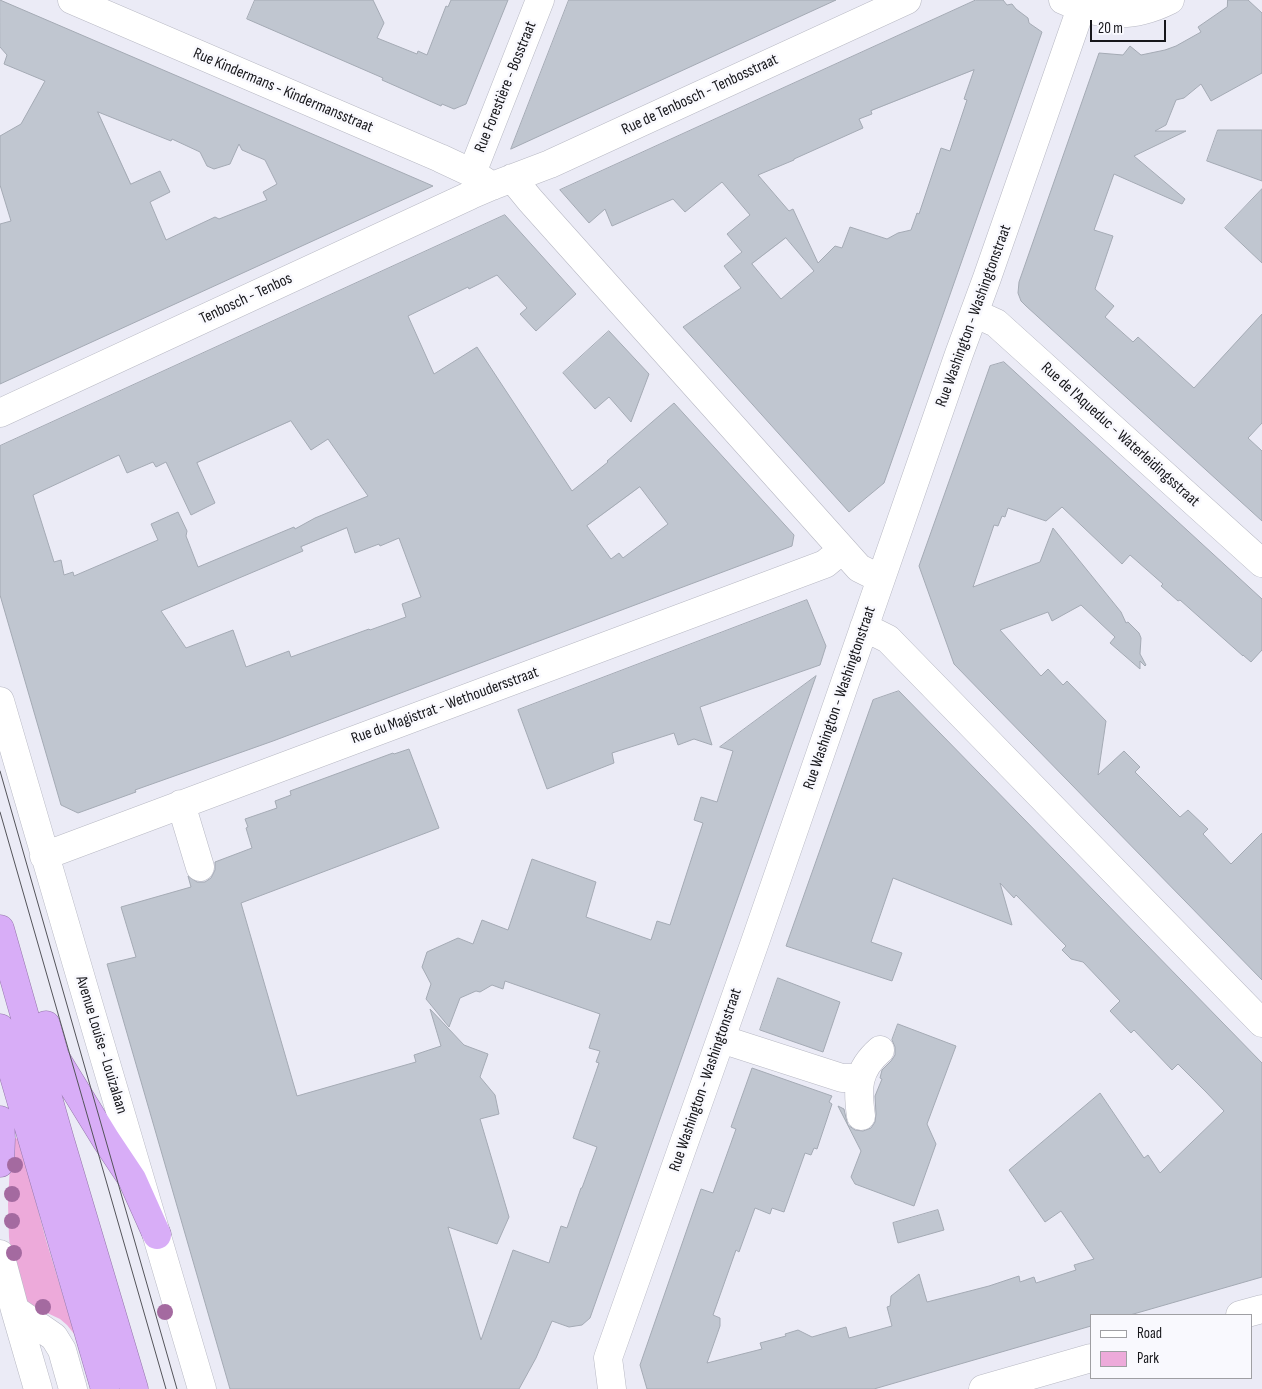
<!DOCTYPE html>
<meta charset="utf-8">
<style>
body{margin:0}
#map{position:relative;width:1262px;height:1389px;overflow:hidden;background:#ebebf6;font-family:"Sofia Sans Condensed",sans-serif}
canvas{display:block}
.legend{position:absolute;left:1090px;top:1314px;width:162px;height:65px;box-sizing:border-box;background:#f9f9fe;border:1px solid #9f9fa3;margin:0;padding:6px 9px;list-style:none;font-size:15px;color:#17171b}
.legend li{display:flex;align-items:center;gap:10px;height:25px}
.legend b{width:25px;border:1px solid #9f9fa3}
.scale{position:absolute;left:1090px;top:20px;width:76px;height:22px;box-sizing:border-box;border:2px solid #17171b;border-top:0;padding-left:6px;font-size:15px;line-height:18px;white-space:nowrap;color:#17171b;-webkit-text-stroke:4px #f9f9fe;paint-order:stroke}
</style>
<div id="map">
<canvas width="1262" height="1389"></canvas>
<ul class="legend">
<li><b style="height:6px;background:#fff"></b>Road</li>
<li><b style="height:14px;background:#edaada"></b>Park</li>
</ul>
<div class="scale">20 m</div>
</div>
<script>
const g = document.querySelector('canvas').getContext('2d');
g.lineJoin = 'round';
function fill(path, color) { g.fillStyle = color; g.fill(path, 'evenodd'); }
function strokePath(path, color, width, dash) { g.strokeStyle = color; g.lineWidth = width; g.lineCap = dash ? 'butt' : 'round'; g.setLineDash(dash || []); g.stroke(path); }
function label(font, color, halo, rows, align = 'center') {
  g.font = font + ' "Sofia Sans Condensed",sans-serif'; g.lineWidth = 5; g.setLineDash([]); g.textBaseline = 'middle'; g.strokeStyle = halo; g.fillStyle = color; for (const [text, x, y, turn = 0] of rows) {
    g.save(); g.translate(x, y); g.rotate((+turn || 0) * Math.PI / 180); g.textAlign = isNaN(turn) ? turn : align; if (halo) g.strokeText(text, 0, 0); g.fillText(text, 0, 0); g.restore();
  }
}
fill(new Path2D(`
 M 15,1138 L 19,1139 L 46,1240 L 75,1335 L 67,1325 L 60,1319 L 28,1304 L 22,1297 L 12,1270 L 9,1237 L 8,1204 L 11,1143 Z`), '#edaada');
const building = new Path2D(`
 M 0,0 L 338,145 L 433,186 L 0,384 L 0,224 L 11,221 L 0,185 L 0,136 L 21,124 L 45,81 L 4,64 L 7,55 L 0,47 ZM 98,112 L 171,141 L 172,139 L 200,152 L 207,166 L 214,169 L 230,164 L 239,144 L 242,150 L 265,160 L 277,184 L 263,192 L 267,200 L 219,219 L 215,217 L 166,240 L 150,202 L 170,192 L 160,171 L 131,184 Z
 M 255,0 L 373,0 L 384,23 L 377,38 L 417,54 L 418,51 L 427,55 L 446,6 L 448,7 L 451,0 L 508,0 L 466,104 L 454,109 L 442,104 L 441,106 L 382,80 L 383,78 L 247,19 Z
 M 569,0 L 836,0 L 511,149 Z
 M 976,0 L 1003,0 L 1007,5 L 1012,4 L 1016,9 L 1028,18 L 1029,23 L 1042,32 L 884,483 L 849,512 L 683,327 L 741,288 L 724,266 L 742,252 L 727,234 L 750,215 L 722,182 L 685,212 L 673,199 L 612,226 L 605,209 L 589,223 L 560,190 ZM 974,70 L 964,99 L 967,100 L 950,151 L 941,148 L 919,214 L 917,213 L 911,230 L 898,233 L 887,239 L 850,227 L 842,248 L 835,246 L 818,263 L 793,209 L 789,211 L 758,175 L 794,160 L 794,159 L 863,128 L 859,119 L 872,114 L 871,111 ZM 786,238 L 814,271 L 781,299 L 752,264 Z
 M 1228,0 L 1248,0 L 1262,13 L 1262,73 L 1211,101 L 1201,84 L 1184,98 L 1176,100 L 1166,125 L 1155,131 L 1186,131 L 1134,156 L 1185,199 L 1182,204 L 1114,174 L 1094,230 L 1113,236 L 1095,289 L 1114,306 L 1105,317 L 1133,342 L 1138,337 L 1194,388 L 1262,314 L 1262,423 L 1248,438 L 1262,451 L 1262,521 L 1026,306 L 1021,301 L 1018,293 L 1019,282 L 1099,53 L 1123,55 L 1130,46 L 1141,55 L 1165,50 L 1176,46 L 1201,32 L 1198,27 L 1227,7 Z
 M 1218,130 L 1262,130 L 1262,181 L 1207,161 Z
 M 1262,189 L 1262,263 L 1225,228 Z
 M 505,215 L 576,294 L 536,331 L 520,314 L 527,308 L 497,275 L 469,289 L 468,287 L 408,316 L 434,374 L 477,347 L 572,491 L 608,462 L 607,461 L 674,403 L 794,535 L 792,546 L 273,741 L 135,790 L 136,792 L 78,813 L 61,805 L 0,595 L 0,446 ZM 291,421 L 311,450 L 328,439 L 368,496 L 315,518 L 295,529 L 294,527 L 198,567 L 186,536 L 187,531 L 178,512 L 151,524 L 158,540 L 74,576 L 73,572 L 64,575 L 61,560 L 54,562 L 33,495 L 119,455 L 127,473 L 153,462 L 156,467 L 166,462 L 191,515 L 215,503 L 197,463 ZM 640,487 L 668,524 L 623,558 L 619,553 L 611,559 L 587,526 ZM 347,528 L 355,553 L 379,544 L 380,546 L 399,538 L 421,597 L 402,604 L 406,617 L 370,630 L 369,629 L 291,657 L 289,651 L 246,667 L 233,630 L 186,648 L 161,611 L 303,551 L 301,547 Z
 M 609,331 L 649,374 L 631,422 L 609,397 L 595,409 L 563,373 Z
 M 1004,362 L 1262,599 L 1262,650 L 1251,662 L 1243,655 L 1243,656 L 1180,600 L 1178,601 L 1161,586 L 1163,584 L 1130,555 L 1122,564 L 1062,507 L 1046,521 L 1008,508 L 1005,517 L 1002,516 L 998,526 L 994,525 L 973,587 L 1040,562 L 1053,528 L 1121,612 L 1126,623 L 1128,622 L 1139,633 L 1141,638 L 1140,654 L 1146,665 L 1145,666 L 1140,661 L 1140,669 L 1110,643 L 1115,637 L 1081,605 L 1052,621 L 1048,612 L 1000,630 L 1041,676 L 1048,669 L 1063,685 L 1067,681 L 1106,721 L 1098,775 L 1124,751 L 1140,767 L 1135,772 L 1180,817 L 1188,810 L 1208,829 L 1203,834 L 1231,864 L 1262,833 L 1262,980 L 954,664 L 919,566 L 990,366 Z
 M 807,600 L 826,646 L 820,665 L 700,707 L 712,745 L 694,739 L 678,745 L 674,733 L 612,753 L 614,763 L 547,789 L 518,710 Z
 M 816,676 L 590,1318 L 582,1325 L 569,1327 L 552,1321 L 536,1358 L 519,1389 L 230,1389 L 107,964 L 136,957 L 121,907 L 191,887 L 188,876 L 197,882 L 205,882 L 211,878 L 215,870 L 215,862 L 252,848 L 246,828 L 248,827 L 245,819 L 277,808 L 275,801 L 291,795 L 290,791 L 393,753 L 394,754 L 409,749 L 439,828 L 241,903 L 297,1096 L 416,1062 L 414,1055 L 441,1046 L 430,1009 L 464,1045 L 488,1054 L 480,1077 L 495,1095 L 499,1114 L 480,1119 L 509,1217 L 497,1244 L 448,1227 L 481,1340 L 513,1250 L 549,1263 L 561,1226 L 567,1228 L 581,1188 L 582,1188 L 597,1147 L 573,1138 L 599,1063 L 596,1062 L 600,1051 L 589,1048 L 600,1014 L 505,981 L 503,989 L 492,985 L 480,992 L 476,991 L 460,998 L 449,1027 L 426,999 L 431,984 L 422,967 L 427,952 L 458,938 L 473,944 L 482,920 L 508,930 L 532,859 L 596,882 L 586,917 L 651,940 L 657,921 L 670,925 L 703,823 L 694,820 L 701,797 L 717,802 L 733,751 L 720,747 Z
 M 899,691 L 1262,1063 L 1262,1277 L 1130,1315 L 1091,1315 L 1091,1326 L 874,1389 L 647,1389 L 640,1365 L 701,1189 L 713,1193 L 736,1129 L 731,1127 L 752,1068 L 832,1096 L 829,1102 L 832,1104 L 817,1149 L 814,1148 L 811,1155 L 805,1153 L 784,1212 L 772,1208 L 770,1214 L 755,1208 L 739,1252 L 736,1250 L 713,1315 L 720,1318 L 720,1326 L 707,1363 L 762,1349 L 760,1343 L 786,1336 L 785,1334 L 798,1330 L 812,1337 L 846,1327 L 849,1338 L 892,1326 L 887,1307 L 890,1306 L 891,1296 L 919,1274 L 927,1302 L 989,1286 L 1019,1276 L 1020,1282 L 1034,1277 L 1036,1283 L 1076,1270 L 1074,1265 L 1094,1259 L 1061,1211 L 1045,1222 L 1009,1170 L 1100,1093 L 1144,1158 L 1148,1155 L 1160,1173 L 1224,1111 L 1206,1092 L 1178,1064 L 1172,1070 L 1134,1030 L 1131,1033 L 1110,1011 L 1120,1001 L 1083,962 L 1071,959 L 1062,950 L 1066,946 L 1016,895 L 1014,898 L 1000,883 L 1012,925 L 893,878 L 871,942 L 902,953 L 892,981 L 786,946 L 873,700 Z
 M 778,978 L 840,1002 L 823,1052 L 760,1030 Z
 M 898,1024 L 956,1046 L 927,1124 L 936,1144 L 914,1206 L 855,1184 L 851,1177 L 861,1151 L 838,1106 L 844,1109 L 846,1118 L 848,1125 L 855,1130 L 863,1131 L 871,1128 L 875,1122 L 876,1114 L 875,1096 L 882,1079 L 880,1078 L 882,1070 L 891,1061 L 895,1055 L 895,1047 L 892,1040 Z
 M 938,1210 L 944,1230 L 898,1243 L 893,1223 Z`);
fill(building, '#c0c6d0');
strokePath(building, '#a4aab4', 1);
const minor = new Path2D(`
 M 72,0 L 440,158 L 472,173 L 492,186
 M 1063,0 C 1101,17 1132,19 1170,0
 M 472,173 L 540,0
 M 512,178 L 530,200 L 859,568 L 881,579
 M 974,313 L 996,323 L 1262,563
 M 0,413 L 471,195 L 492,186 L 550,164 L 907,0
 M 864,627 L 888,639 L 1262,1023
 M 0,701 C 66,931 135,1159 202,1389
 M 181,804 L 200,867
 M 44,856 L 825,564 L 842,550
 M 721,1039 L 842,1078 L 860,1078
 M 861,1116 C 857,1088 857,1070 880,1050
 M 0,1254 L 15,1310 L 38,1389
 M 15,1310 L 54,1337 L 62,1350 L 73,1389
 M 1240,1315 L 1262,1309
 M 612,1389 L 608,1358 L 755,942 L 959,354 L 987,278 L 1081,8
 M 983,1389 L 1091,1358`);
const highway = new Path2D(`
 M 0,929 L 60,1140 L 134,1389
 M 46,1025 L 55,1057 L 106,1140 L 132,1179 L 157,1235
 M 0,1028 L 105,1389
 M 0,1120 L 1,1138 L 0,1163`);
strokePath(minor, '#b7b8c3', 29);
strokePath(highway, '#9478aa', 29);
strokePath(minor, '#fff', 28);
strokePath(highway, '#d8adf7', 28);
strokePath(new Path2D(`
 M 0,771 L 177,1389
 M 0,812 L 166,1389`), '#535359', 1);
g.fillStyle = '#a46aa0';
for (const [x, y] of [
 [15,1165],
 [12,1194],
 [12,1221],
 [14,1253],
 [43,1307],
 [165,1312]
]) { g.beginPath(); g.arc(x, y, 8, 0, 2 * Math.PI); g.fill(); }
label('16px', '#17171b', '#f9f9fe', [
 ["Rue Forestière - Bosstraat",506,87,-68],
 ["Rue Kindermans - Kindermansstraat",283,91,23],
 ["Rue de Tenbosch - Tenbosstraat",700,95,-25],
 ["Tenbosch - Tenbos",246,299,-25],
 ["Rue Washington - Washingtonstraat",974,316,-70],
 ["Rue de l'Aqueduc - Waterleidingsstraat",1120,435,42],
 ["Rue Washington - Washingtonstraat",840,698,-71],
 ["Rue du Magistrat - Wethoudersstraat",445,706,-20],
 ["Avenue Louise - Louizalaan",101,1045,73],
 ["Rue Washington - Washingtonstraat",706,1080,-71]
]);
</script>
